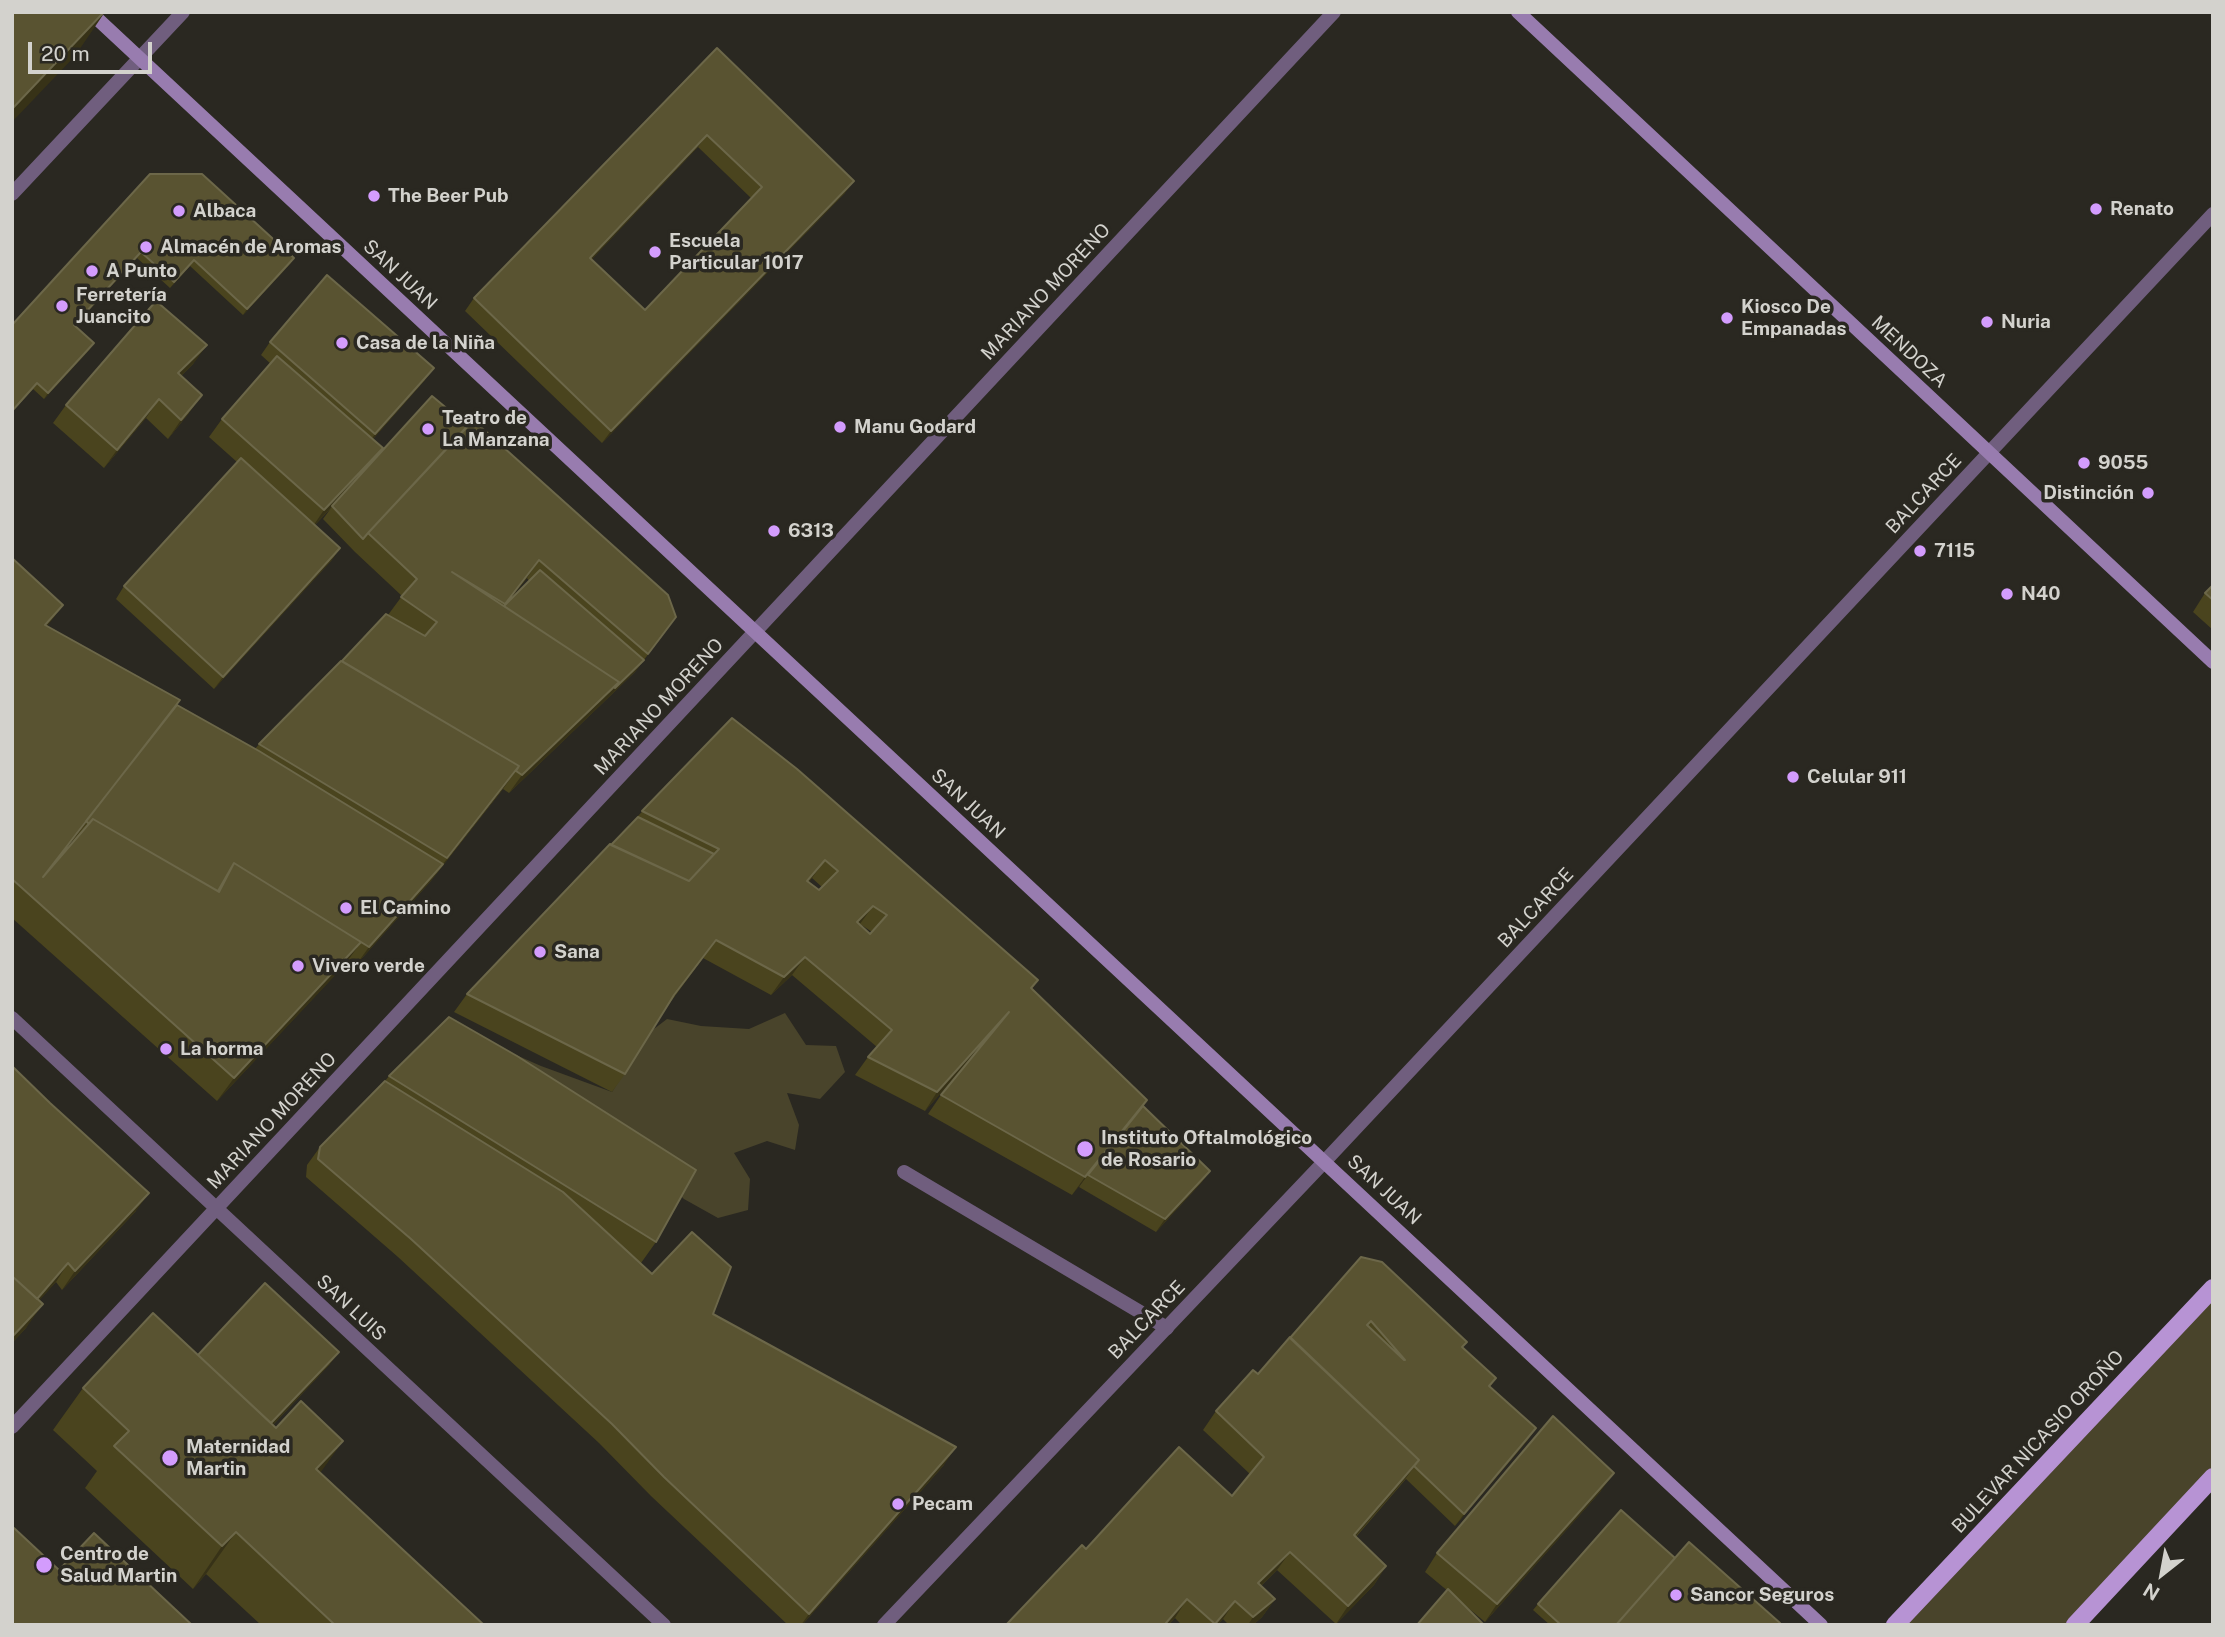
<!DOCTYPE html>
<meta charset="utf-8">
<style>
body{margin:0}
#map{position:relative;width:2225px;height:1637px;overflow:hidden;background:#2a2821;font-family:"Public Sans",sans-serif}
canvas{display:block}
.frame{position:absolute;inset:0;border:14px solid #d3d2cd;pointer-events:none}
.north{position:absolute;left:2127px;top:1539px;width:70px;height:70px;-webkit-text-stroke:5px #2a2821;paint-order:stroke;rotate:211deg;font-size:19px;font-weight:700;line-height:28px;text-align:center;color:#d3d2cd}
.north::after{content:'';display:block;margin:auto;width:24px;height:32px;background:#d3d2cd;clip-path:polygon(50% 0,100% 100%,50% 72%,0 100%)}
.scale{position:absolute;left:28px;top:42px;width:124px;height:32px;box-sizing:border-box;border:4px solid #d3d2cd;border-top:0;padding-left:9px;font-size:21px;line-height:24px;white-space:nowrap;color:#d3d2cd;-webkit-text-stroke:5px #2a2821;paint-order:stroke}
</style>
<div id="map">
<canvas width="2225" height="1637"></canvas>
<div class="frame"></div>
<div class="north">N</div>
<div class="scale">20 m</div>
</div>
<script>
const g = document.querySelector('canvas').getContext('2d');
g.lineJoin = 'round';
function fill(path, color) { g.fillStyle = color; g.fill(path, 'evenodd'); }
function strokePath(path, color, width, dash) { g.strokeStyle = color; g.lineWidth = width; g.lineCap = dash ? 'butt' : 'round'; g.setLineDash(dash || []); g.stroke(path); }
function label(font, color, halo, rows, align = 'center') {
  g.font = font + ' "Public Sans",sans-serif'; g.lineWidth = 7; g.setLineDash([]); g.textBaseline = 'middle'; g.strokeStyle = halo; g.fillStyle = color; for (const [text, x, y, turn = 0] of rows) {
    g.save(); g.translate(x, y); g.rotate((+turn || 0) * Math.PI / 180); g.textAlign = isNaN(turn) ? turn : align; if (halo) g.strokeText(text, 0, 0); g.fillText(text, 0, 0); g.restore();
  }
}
fill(new Path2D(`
 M 785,1013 L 806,1045 L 836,1046 L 845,1072 L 820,1099 L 787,1093 L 799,1125 L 795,1150 L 767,1141 L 734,1153 L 750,1179 L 748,1210 L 718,1218 L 684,1199 L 627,1144 L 498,1047 L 541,1066 L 612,1092 L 650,1032 L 667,1019 L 701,1026 L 749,1029 Z
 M 2213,1288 L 2213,1477 L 2075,1625 L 1895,1625 Z`), '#49442b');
strokePath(new Path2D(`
 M 904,1172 L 1167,1328`), '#705e7e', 14);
strokePath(new Path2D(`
 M 12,194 L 183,12
 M 12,1018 L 664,1625
 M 12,1427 L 1334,12
 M 884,1625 L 1325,1161 L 2213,214`), '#705e7e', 14);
strokePath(new Path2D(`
 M 90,12 L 1821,1625
 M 1518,12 L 2213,662`), '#987caf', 14);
strokePath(new Path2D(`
 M 1895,1625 L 2213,1288
 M 2075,1625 L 2213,1477`), '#b793d4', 18);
fill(new Path2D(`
 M 717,48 L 845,193 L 602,443 L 465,311 L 474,298 ZM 698,147 L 751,198 L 645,310 L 591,260 Z
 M 150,174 L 294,258 L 290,264 L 243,315 L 190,266 L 170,288 L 137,258 L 75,325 L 90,349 L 44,399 L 33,389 L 12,412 L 12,325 Z
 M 270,342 L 425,380 L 373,439 L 379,455 L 676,617 L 635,672 L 509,793 L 503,789 L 430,882 L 356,965 L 348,961 L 217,1101 L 12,918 L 12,558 L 47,626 L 177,705 L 255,749 L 259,744 L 388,615 L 402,596 L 355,552 L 323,519 L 331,508 L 315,525 L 340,548 L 331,561 L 214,689 L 116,599 L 124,586 L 237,462 L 209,437 L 222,419 L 271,364 L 261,355 ZM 527,578 L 529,581 L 506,604 ZM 73,840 L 74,841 L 59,858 Z
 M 194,363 L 181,376 L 189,413 L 168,439 L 146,418 L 104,468 L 53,423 L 66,405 Z
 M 2213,585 L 2213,630 L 2193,612 L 2205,593 Z
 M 732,718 L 1038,980 L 1032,989 L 1143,1106 L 1210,1171 L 1201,1183 L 1156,1232 L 1079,1187 L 1086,1177 L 1072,1195 L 928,1114 L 941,1095 L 969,1061 L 925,1111 L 855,1075 L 868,1057 L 877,1047 L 792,975 L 771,995 L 703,958 L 669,1004 L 625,1074 L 612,1092 L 454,1012 L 467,994 ZM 812,878 L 822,887 L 819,890 L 809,882 ZM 860,924 L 872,932 L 870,934 L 860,925 Z
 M 12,1066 L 136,1211 L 62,1290 L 56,1282 L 39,1300 L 26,1328 L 12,1343 Z
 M 389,1076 L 656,1242 L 641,1263 L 652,1274 L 944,1465 L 802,1625 L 788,1625 L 651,1496 L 599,1443 L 398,1257 L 306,1177 L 307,1165 L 320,1147 L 385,1081 Z
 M 1361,1257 L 1496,1378 L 1490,1387 L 1536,1428 L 1527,1441 L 1455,1526 L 1406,1479 L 1356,1537 L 1386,1566 L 1374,1585 L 1336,1624 L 1277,1570 L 1261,1586 L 1275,1599 L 1262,1617 L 1253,1625 L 1229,1625 L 1223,1619 L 1217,1625 L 1182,1625 L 1175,1618 L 1168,1625 L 1086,1549 L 1232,1496 L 1250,1474 L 1203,1430 L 1216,1411 L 1258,1374 Z
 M 198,1355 L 330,1364 L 273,1425 L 276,1428 L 343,1441 L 320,1472 L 484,1625 L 261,1625 L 206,1574 L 193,1589 L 85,1488 L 97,1471 L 53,1430 L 83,1388 Z
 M 1601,1491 L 1485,1622 L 1425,1572 L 1437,1553 Z
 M 1675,1558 L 1781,1625 L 1550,1625 L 1533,1610 L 1538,1604 Z`), '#4a441e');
fill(new Path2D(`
 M 104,12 L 105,12 L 75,56 L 12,122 L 12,109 Z
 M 707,135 L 698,147 L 581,271 L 590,258 Z
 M 854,181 L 845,193 L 602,443 L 611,431 Z
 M 141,252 L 137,258 L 70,331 L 74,325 Z
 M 294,258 L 290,264 L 243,315 L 247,309 Z
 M 94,343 L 90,349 L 44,399 L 48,393 Z
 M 207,345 L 194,363 L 165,392 L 178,373 Z
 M 434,368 L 425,380 L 366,447 L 375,434 Z
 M 202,395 L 189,413 L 168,439 L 181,420 Z
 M 159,399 L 146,418 L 104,468 L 117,450 Z
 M 383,448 L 370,466 L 311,529 L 324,510 Z
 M 340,548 L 331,561 L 214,689 L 223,677 Z
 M 539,560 L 527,578 L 501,610 Z
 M 63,605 L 46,628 L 45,625 Z
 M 676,617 L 635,672 L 509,793 L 522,775 L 644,660 Z
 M 180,700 L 164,724 L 30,895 L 43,877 Z
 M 519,766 L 503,789 L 430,882 L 356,965 L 369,947 L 443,864 Z
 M 825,860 L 812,878 L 795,899 L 807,881 Z
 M 873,906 L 860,924 L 844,941 L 857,922 Z
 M 716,940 L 703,958 L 661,1014 L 674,995 Z
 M 361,942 L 344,966 L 217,1101 L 234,1078 Z
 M 805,957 L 792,975 L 771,995 L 784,977 Z
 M 1009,1012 L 997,1031 L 925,1111 L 937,1092 Z
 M 1147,1100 L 1134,1118 L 1072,1195 L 1085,1177 Z
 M 1210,1171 L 1201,1183 L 1156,1232 L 1165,1219 Z
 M 149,1193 L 136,1211 L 62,1290 L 75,1271 Z
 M 68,1263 L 56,1282 L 20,1322 L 33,1304 Z
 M 43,1304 L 26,1328 L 12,1343 L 12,1337 Z
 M 339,1352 L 330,1364 L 238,1462 L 247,1450 Z
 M 1536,1428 L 1527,1441 L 1455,1526 L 1464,1514 Z
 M 343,1441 L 313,1483 L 316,1469 Z
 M 956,1447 L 944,1465 L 802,1625 L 801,1625 L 809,1614 Z
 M 1419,1460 L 1406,1478 L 1341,1553 L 1354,1535 Z
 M 1614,1473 L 1601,1491 L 1485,1622 L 1497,1604 Z
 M 236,1532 L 206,1574 L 193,1589 L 222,1546 Z
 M 1290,1552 L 1277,1570 L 1245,1601 L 1258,1583 Z
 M 1386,1566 L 1374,1585 L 1336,1624 L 1348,1606 Z
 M 1187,1599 L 1175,1618 L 1168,1625 L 1165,1625 Z
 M 1275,1599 L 1262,1617 L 1253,1625 L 1248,1625 L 1253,1617 Z
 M 1235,1601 L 1223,1619 L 1217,1625 L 1214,1625 Z`), '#373217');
const building = new Path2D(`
 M 12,12 L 104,12 L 12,109 Z
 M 717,48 L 854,181 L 611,431 L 474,298 ZM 707,135 L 762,187 L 645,310 L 590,258 Z
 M 150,174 L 202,174 L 294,258 L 247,309 L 194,260 L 174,282 L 141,252 L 74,325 L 94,343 L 48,393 L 37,383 L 12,411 L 12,325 Z
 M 327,275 L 434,368 L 375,434 L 270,342 Z
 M 156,301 L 207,345 L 178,373 L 202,395 L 181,420 L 159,399 L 117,450 L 66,405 Z
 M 277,356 L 383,448 L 324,510 L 222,419 Z
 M 432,396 L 468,426 L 368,533 L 363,539 L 332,506 Z
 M 473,420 L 668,595 L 676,617 L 648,654 L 539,560 L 505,604 L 452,572 L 619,682 L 522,775 L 516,771 L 519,766 L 342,661 L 386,614 L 425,636 L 437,622 L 401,597 L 417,579 L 368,533 Z
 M 241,458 L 340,548 L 223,677 L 124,586 Z
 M 12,558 L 63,605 L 45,625 L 180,700 L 43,877 L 93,819 L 219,892 L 234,863 L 361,942 L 234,1078 L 12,879 Z
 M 540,570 L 644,660 L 615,688 L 619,682 L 504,606 Z
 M 2213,585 L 2213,600 L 2205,593 Z
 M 341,661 L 519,766 L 447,858 L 259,744 Z
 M 177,705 L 259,751 L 443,864 L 369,947 L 234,863 L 218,891 L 93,819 L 89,824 L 86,821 Z
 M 732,718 L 797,769 L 1038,980 L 1031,988 L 1147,1100 L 1085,1177 L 941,1095 L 1009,1012 L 937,1092 L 868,1057 L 892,1030 L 805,957 L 784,977 L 716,940 L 674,995 L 625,1074 L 467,994 L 610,844 L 689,881 L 719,849 L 642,811 ZM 825,860 L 838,871 L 819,890 L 807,881 ZM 873,906 L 887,915 L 870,934 L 857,922 Z
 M 638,817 L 714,854 L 689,881 L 611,845 Z
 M 449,1017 L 517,1056 L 696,1170 L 656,1242 L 389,1076 Z
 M 12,1066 L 50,1103 L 149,1193 L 75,1271 L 68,1263 L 37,1299 L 12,1276 Z
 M 385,1081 L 563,1192 L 652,1274 L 692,1232 L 731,1267 L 713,1314 L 956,1447 L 809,1614 L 664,1477 L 612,1424 L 411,1239 L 318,1159 L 320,1147 Z
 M 1143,1106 L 1210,1171 L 1165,1219 L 1088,1175 Z
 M 1361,1257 L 1382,1262 L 1467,1342 L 1462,1347 L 1496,1378 L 1489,1386 L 1536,1428 L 1464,1514 L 1414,1466 L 1419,1460 L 1290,1338 ZM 1371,1321 L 1405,1360 L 1404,1360 L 1367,1325 Z
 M 12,1276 L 43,1304 L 12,1337 Z
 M 265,1283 L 339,1352 L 271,1423 L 198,1355 Z
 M 153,1313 L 276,1428 L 301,1401 L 343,1441 L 316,1469 L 484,1625 L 335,1625 L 236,1532 L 222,1546 L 114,1446 L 129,1431 L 83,1388 Z
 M 1290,1337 L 1419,1460 L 1354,1535 L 1386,1566 L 1348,1606 L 1290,1552 L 1258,1583 L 1275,1599 L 1253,1617 L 1235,1601 L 1215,1624 L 1187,1599 L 1166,1623 L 1168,1625 L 1006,1625 L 1082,1545 L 1086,1549 L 1179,1447 L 1232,1496 L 1264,1457 L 1216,1411 L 1253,1370 L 1258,1374 Z
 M 1553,1416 L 1614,1473 L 1497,1604 L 1437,1553 Z
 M 1621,1510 L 1675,1558 L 1616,1625 L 1561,1625 L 1538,1604 Z
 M 14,1528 L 59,1570 L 94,1533 L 192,1625 L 12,1625 L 12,1530 Z
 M 1689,1542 L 1780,1623 L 1781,1625 L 1616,1625 Z
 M 1448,1589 L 1484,1625 L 1417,1625 Z`);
fill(building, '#595331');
strokePath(building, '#6c6749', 2);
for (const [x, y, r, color] of [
 [374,196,7,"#d39cfd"],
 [2096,209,7,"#d39cfd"],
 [179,211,7,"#d39cfd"],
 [146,247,7,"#d39cfd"],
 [655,252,7,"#d39cfd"],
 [92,271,7,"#d39cfd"],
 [62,306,7,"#d39cfd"],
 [1727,318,7,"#d39cfd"],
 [1987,322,7,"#d39cfd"],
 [342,343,7,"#d39cfd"],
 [840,427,7,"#d39cfd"],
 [428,429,7,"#d39cfd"],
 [2084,463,7,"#d39cfd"],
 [2148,493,7,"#d39cfd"],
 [774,531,7,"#d39cfd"],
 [1920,551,7,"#d39cfd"],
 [2007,594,7,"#d39cfd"],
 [1793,777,7,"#d39cfd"],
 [346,908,7,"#d39cfd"],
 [540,952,7,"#d39cfd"],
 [298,966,7,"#d39cfd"],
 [166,1049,7,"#d39cfd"],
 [1085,1149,9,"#d39cfd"],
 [170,1458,9,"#d39cfd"],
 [898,1504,7,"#d39cfd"],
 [44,1565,9,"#d39cfd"],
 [1676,1595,7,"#d39cfd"]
]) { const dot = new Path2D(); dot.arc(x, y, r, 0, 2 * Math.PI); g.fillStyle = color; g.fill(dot); strokePath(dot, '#2a2821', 2.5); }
label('bold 19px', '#d3d2cd', '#2a2821', [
 ["The Beer Pub",388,196],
 ["Renato",2110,209],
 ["Albaca",193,211],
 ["Escuela",669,241],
 ["Particular 1017",669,263],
 ["Almacén de Aromas",160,247],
 ["A Punto",106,271],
 ["Ferretería",76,295],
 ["Juancito",76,317],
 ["Kiosco De",1741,307],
 ["Empanadas",1741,329],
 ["Nuria",2001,322],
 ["Casa de la Niña",356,343],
 ["Teatro de",442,418],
 ["La Manzana",442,440],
 ["Manu Godard",854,427],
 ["9055",2098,463],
 ["Distinción",2134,493,"right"],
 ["6313",788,531],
 ["7115",1934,551],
 ["N40",2021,594],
 ["Celular 911",1807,777],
 ["El Camino",360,908],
 ["Sana",554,952],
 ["Vivero verde",312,966],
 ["La horma",180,1049],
 ["Instituto Oftalmológico",1101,1138],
 ["de Rosario",1101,1160],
 ["Maternidad",186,1447],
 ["Martin",186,1469],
 ["Pecam",912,1504],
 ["Centro de",60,1554],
 ["Salud Martin",60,1576],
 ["Sancor Seguros",1690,1595]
], 'left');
label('19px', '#d3d2cd', '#2a2821', [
 ["SAN JUAN",400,275,43],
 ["MARIANO MORENO",1046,292,-47],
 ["MENDOZA",1909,352,43],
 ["BALCARCE",1924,494,-47],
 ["MARIANO MORENO",659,707,-47],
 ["SAN JUAN",968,804,43],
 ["BALCARCE",1536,908,-47],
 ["MARIANO MORENO",272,1121,-47],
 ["SAN JUAN",1384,1190,43],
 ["SAN LUIS",351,1308,43],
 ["BALCARCE",1147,1320,-46],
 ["BULEVAR NICASIO OROÑO",2038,1442,-47]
]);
</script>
